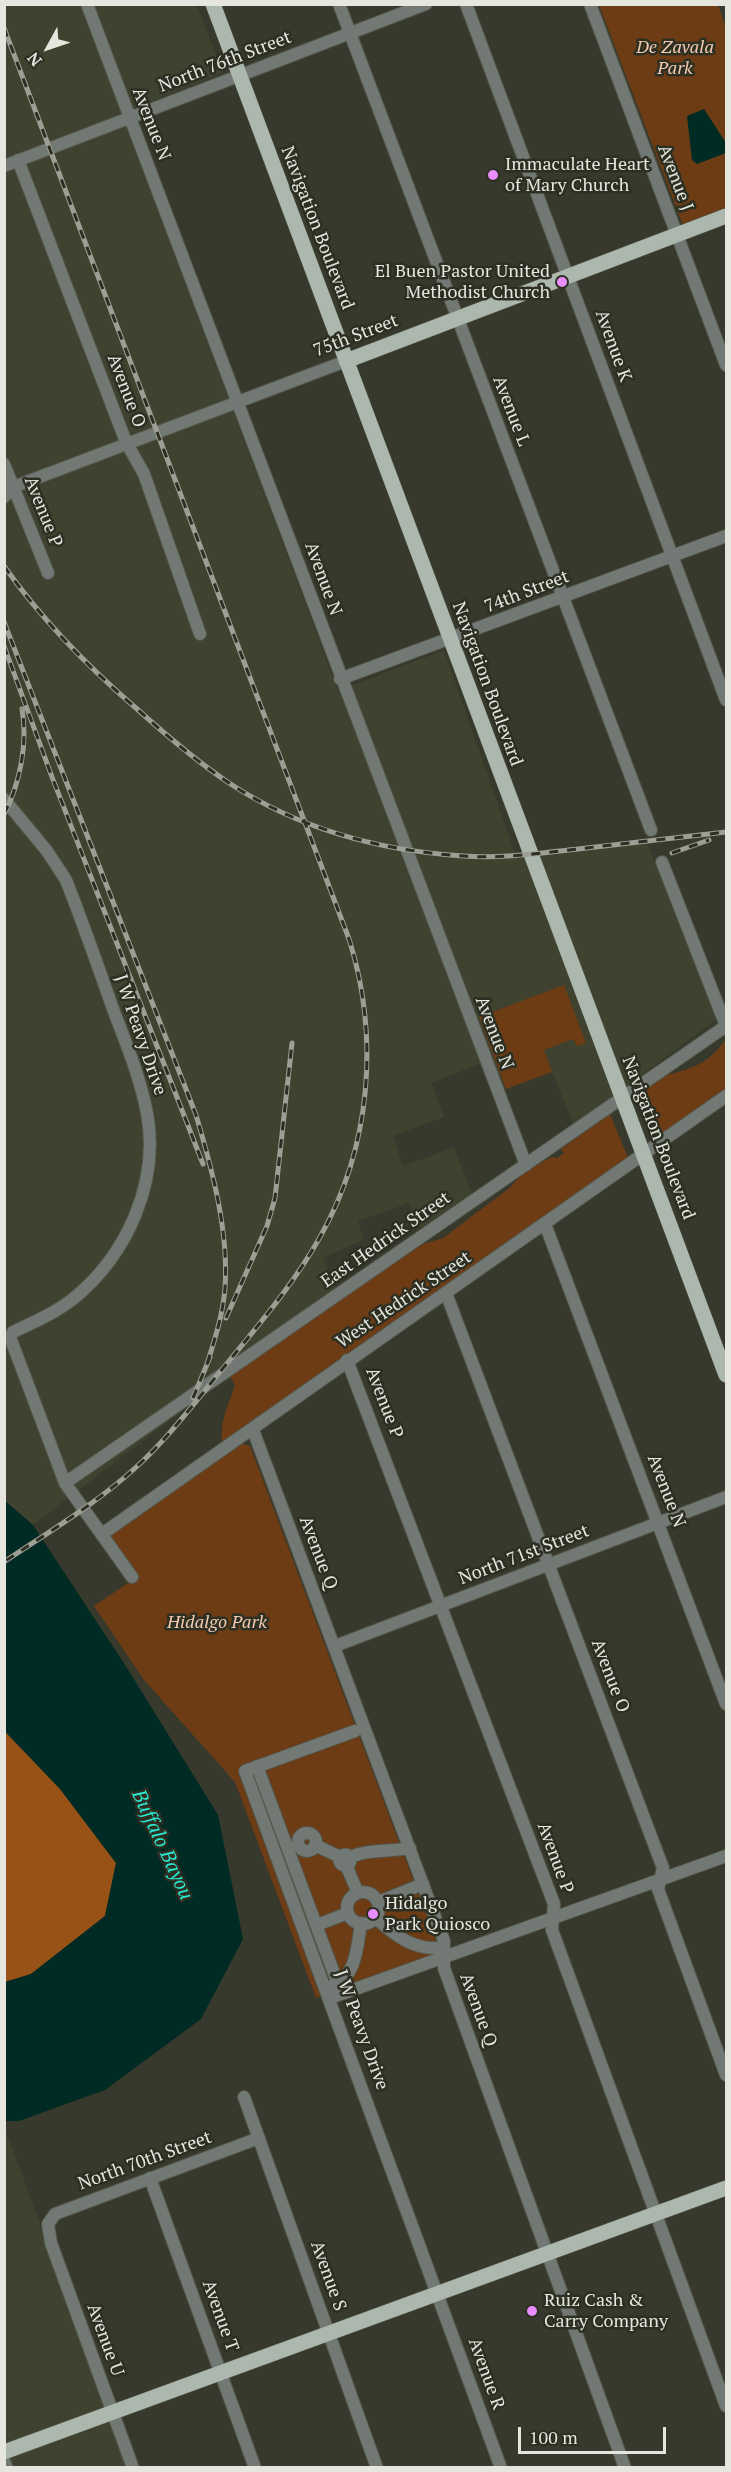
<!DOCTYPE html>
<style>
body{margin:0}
#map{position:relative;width:731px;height:2472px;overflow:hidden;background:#36392b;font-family:"PT Serif",serif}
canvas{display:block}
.frame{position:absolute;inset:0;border:6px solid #e5e7de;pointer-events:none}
.north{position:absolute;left:18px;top:18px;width:60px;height:60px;-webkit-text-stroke:4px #2c2f22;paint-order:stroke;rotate:230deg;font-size:16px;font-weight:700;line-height:24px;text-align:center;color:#e5e7de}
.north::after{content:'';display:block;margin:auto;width:21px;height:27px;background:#e5e7de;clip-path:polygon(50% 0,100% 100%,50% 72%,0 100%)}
.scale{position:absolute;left:518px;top:2427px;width:148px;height:27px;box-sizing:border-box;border:3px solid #e5e7de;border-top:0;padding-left:8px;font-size:18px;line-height:21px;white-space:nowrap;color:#e5e7de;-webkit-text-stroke:4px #2c2f22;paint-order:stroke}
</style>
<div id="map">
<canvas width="731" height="2472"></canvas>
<div class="frame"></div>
<div class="north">N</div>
<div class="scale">100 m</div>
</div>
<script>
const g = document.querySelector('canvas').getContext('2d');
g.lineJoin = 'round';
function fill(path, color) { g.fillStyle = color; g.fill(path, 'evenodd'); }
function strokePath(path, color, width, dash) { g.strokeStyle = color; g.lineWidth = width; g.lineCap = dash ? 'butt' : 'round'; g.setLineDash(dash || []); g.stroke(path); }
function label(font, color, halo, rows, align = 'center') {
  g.font = font + ' "PT Serif",serif'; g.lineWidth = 5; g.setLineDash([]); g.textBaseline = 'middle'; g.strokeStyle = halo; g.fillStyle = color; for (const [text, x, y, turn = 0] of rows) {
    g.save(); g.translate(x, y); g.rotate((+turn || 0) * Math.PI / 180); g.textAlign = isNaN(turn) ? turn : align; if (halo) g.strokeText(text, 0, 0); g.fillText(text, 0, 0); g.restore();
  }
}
fill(new Path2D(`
 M 4,5 L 197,5 L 223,73 L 121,113 L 338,691 L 444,650 L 517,859 L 646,840 L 717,1019 L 574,1125 L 552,1072 L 506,1089 L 479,1064 L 432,1083 L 444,1117 L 393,1136 L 403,1166 L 454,1147 L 473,1196 L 428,1228 L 417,1227 L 409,1203 L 358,1221 L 364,1240 L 323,1258 L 338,1292 L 33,1525 L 4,1500 Z
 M 5,2128 L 129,2467 L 5,2467 Z`), '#3e422e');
fill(new Path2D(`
 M 599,5 L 718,5 L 726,28 L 726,209 L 683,225 Z
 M 564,985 L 586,1043 L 577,1046 L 573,1039 L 544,1050 L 552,1072 L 506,1089 L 479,1017 Z
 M 726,1039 L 726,1093 L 660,1138 L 655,1137 L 640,1094 C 648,1088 659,1077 668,1075 C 695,1067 708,1064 726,1039 Z
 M 610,1114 L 628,1158 L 223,1444 C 218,1423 229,1405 235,1385 L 229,1375 L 423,1244 L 443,1238 L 512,1186 L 522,1173 L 552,1157 L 557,1158 L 564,1153 L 561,1149 Z
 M 240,1443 L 250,1446 L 441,1954 L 316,1998 L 235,1782 L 144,1680 L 94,1606 L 137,1577 L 109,1535 Z`), '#6d3c15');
fill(new Path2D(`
 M 4,1731 L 60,1789 L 116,1863 L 105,1916 L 31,1974 L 5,1982 Z`), '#995215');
fill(new Path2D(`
 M 704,109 L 726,143 L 726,153 L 697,164 L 692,160 L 687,116 Z
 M 4,1500 L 33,1525 L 127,1668 L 218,1815 L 243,1939 L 201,2019 L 105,2090 L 19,2121 L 5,2121 L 5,1982 L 31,1974 L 105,1916 L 116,1863 L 60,1789 L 5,1731 Z`), '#002b24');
const minor = new Path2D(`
 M 87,4 L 526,1165
 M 339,4 L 651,830
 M 466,4 L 726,700
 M 590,4 L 726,365
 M 18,160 L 126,442 L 144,474 L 200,634
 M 4,166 L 426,4
 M 4,464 L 48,573
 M 4,497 L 13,487 L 346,361
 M 340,679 L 726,536
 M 4,799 L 47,851 L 66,880 C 83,923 98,966 113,1009 C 126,1043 140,1077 147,1113 C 160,1182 127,1255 73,1299 C 55,1313 34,1322 13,1332 L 10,1337 L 65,1483 L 132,1577
 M 662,862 L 726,1026
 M 545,1224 L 726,1704
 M 446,1293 L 663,1868 L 658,1889 L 726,2075
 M 347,1360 L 554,1904 L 552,1930 L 726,2406
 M 253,1430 L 444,1941 L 444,1968 L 625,2468
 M 65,1483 L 726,1026
 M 102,1534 L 726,1096
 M 335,1646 L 726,1497
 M 355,1731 L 245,1771 L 501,2468
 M 257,1766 L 338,1984
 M298 1842a9 9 0 1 1 18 0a9 9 0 1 1-18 0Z
 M 315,1845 L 340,1857
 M339.5 1860a5.5 5.5 0 1 1 11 0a5.5 5.5 0 1 1-11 0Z
 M 350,1858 C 363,1849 392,1852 410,1848
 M 346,1865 L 358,1893
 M347 1908a16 16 0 1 1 32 0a16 16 0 1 1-32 0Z
 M 378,1902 L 423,1884
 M 376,1918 C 395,1936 416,1952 444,1947
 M 317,1925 L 348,1913
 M 332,1986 C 357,1976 357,1947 361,1923
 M 330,1998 L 726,1856
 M 244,2097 L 377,2468
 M 150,2178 L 255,2468
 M 4,2461 L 7,2468
 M 133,2468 L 51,2243 L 48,2224 L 55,2214 L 259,2138`);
const major = new Path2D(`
 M 213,4 L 726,1375
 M 346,361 L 726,216
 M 4,2452 L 726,2188`);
strokePath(minor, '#525548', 14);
strokePath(major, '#525548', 16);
strokePath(minor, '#727873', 12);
strokePath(major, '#acb7ad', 15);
const rail = new Path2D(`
 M 4,28 L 349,939 C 380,1037 371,1147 320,1237 C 295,1282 261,1322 229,1361 C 198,1398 169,1438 133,1470 C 94,1505 47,1533 4,1562
 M 4,566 C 42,620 87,666 137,709 C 166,735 196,761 229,783 C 299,829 382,851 464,856 C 502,859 541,853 578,849 C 627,843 677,838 726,832
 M 4,622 L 196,1115 C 212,1169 229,1231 225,1288 C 223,1314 215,1339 207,1364
 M 4,646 L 52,777 L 203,1164
 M 4,814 C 20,784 28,743 22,709
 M 672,853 L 709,840
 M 226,1318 L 267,1226 L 275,1198 L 292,1043
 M 193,1398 L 210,1357`);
strokePath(rail, '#9d9f94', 5);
strokePath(rail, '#2c2f22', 3, [9]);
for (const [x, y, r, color] of [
 [493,175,6,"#ea8dfc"],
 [562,282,6,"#ea8dfc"],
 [373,1914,6,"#ea8dfc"],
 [532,2311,6,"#ea8dfc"]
]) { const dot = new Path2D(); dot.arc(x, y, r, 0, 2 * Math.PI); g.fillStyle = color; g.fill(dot); strokePath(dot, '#2c2f22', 2); }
label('italic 18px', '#f3caaf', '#2c2f22', [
 ["De Zavala",675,48],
 ["Park",675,69],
 ["Hidalgo Park",217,1623]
]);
label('18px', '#e5e7de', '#2c2f22', [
 ["North 76th Street",225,62,-21],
 ["Avenue N",151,124,69],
 ["Avenue J",675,178,69],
 ["Navigation Boulevard",317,228,69],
 ["75th Street",356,336,-21],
 ["Avenue K",613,346,70],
 ["Avenue O",126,391,69],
 ["Avenue L",511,411,69],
 ["Avenue P",43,512,68],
 ["Avenue N",323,579,70],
 ["74th Street",527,592,-21],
 ["Navigation Boulevard",487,684,70],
 ["Avenue N",494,1033,69],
 ["J W Peavy Drive",140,1035,71],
 ["Navigation Boulevard",658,1138,69],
 ["East Hedrick Street",386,1240,-35],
 ["West Hedrick Street",404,1300,-34],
 ["Avenue P",384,1403,69],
 ["Avenue N",666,1491,69],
 ["Avenue Q",318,1553,69],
 ["North 71st Street",524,1555,-21],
 ["Avenue O",610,1676,69],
 ["Avenue P",555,1858,70],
 ["Avenue Q",478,2010,70],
 ["J W Peavy Drive",361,2030,70],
 ["North 70th Street",145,2161,-20],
 ["Avenue S",328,2276,70],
 ["Avenue T",220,2316,70],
 ["Avenue U",105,2340,70],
 ["Avenue R",486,2374,70]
]);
label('18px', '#e5e7de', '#2c2f22', [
 ["Immaculate Heart",505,165],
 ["of Mary Church",505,186],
 ["El Buen Pastor United",550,272,"right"],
 ["Methodist Church",550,293,"right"],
 ["Hidalgo",385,1904],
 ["Park Quiosco",385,1925],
 ["Ruiz Cash &",544,2301],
 ["Carry Company",544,2322]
], 'left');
label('italic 20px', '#28ead0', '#2c2f22', [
 ["Buffalo Bayou",162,1845,65]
]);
</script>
